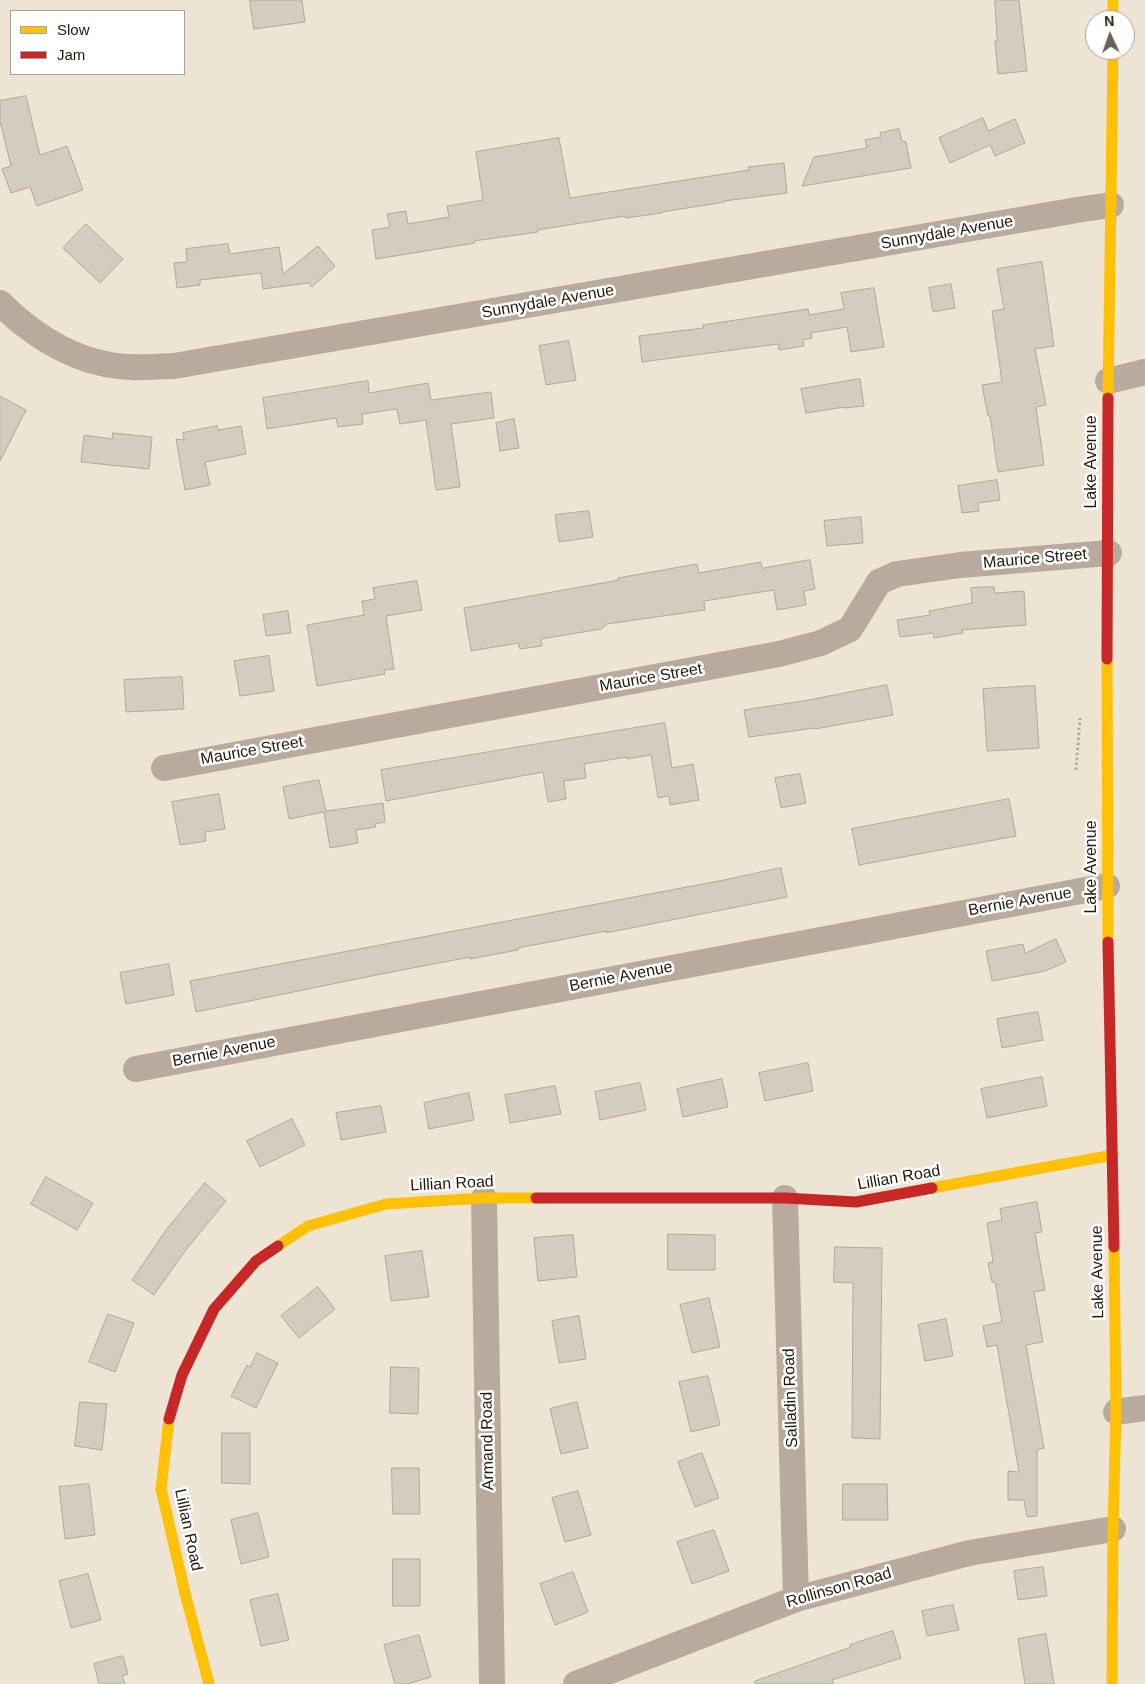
<!DOCTYPE html>
<style>
body{margin:0}
#map{position:relative;width:1145px;height:1684px;overflow:hidden;background:#eee4d3;font-family:Helvetica,sans-serif}
canvas{display:block}
.legend{position:absolute;left:10px;top:10px;width:175px;height:65px;box-sizing:border-box;background:#fff;border:1px solid #a6a39f;margin:0;padding:6px 9px;list-style:none;font-size:15px;color:#211a0e}
.legend li{display:flex;align-items:center;gap:10px;height:25px}
.legend b{width:25px;border:1px solid #a6a39f}
.north{position:absolute;left:1085px;top:10px;width:50px;height:50px;box-sizing:border-box;background:#fff;border:1px solid #a6a39f;border-radius:50%;rotate:357deg;font-size:14px;font-weight:700;line-height:20px;text-align:center;color:#211a0e}
.north::after{content:'';display:block;margin:auto;width:18px;height:22px;background:#696153;clip-path:polygon(50% 0,100% 100%,50% 72%,0 100%)}
</style>
<div id="map">
<canvas width="1145" height="1684"></canvas>
<ul class="legend">
<li><b style="height:6px;background:#ffc107"></b>Slow</li>
<li><b style="height:6px;background:#c62828"></b>Jam</li>
</ul>
<div class="north">N</div>
</div>
<script>
const g = document.querySelector('canvas').getContext('2d');
g.lineJoin = 'round';
function fill(path, color) { g.fillStyle = color; g.fill(path, 'evenodd'); }
function strokePath(path, color, width, dash) { g.strokeStyle = color; g.lineWidth = width; g.lineCap = dash ? 'butt' : 'round'; g.setLineDash(dash || []); g.stroke(path); }
function label(font, color, halo, rows, align = 'center') {
  g.font = font + ' Helvetica,sans-serif'; g.lineWidth = 5; g.setLineDash([]); g.textBaseline = 'middle'; g.strokeStyle = halo; g.fillStyle = color; for (const [text, x, y, turn = 0] of rows) {
    g.save(); g.translate(x, y); g.rotate((+turn || 0) * Math.PI / 180); g.textAlign = isNaN(turn) ? turn : align; if (halo) g.strokeText(text, 0, 0); g.fillText(text, 0, 0); g.restore();
  }
}
const building = new Path2D(`
 M 250,0 L 302,0 L 305,22 L 254,29 Z
 M 995,0 L 1019,0 L 1027,71 L 998,74 L 995,41 L 997,41 Z
 M 26,96 L 40,155 L 67,146 L 83,190 L 37,206 L 30,187 L 11,193 L 2,169 L 11,166 L 0,121 L 0,101 Z
 M 983,118 L 988,131 L 1015,119 L 1025,143 L 995,156 L 990,145 L 950,163 L 939,138 Z
 M 899,129 L 902,141 L 906,142 L 911,168 L 802,186 L 814,157 L 867,148 L 865,140 L 881,137 L 880,133 Z
 M 559,138 L 570,198 L 749,170 L 748,167 L 784,163 L 787,193 L 724,201 L 725,202 L 662,212 L 662,213 L 626,218 L 625,216 L 537,230 L 538,232 L 474,241 L 475,243 L 376,259 L 372,230 L 390,227 L 387,214 L 406,211 L 408,224 L 449,217 L 447,206 L 483,200 L 476,152 Z
 M 86,224 L 123,259 L 100,283 L 63,248 Z
 M 228,244 L 230,254 L 279,247 L 283,274 L 318,246 L 335,266 L 312,287 L 308,283 L 263,289 L 261,273 L 200,280 L 200,285 L 177,288 L 174,263 L 187,262 L 186,249 Z
 M 1042,262 L 1054,346 L 1035,349 L 1046,405 L 1036,407 L 1044,465 L 998,472 L 990,416 L 988,416 L 982,385 L 1002,382 L 992,311 L 1004,309 L 997,269 Z
 M 951,284 L 955,308 L 933,312 L 929,288 Z
 M 874,288 L 884,347 L 851,352 L 847,327 L 811,333 L 812,338 L 803,340 L 804,346 L 779,350 L 778,344 L 642,362 L 639,336 L 703,328 L 703,325 L 808,309 L 809,315 L 844,309 L 841,293 Z
 M 569,341 L 576,380 L 546,385 L 539,346 Z
 M 860,379 L 864,406 L 844,408 L 844,407 L 806,413 L 801,389 Z
 M 368,381 L 369,393 L 428,383 L 431,400 L 491,392 L 494,418 L 451,424 L 460,487 L 436,490 L 426,420 L 400,424 L 397,409 L 362,414 L 363,424 L 338,427 L 336,418 L 267,429 L 263,398 Z
 M 0,396 L 26,410 L 0,461 Z
 M 514,419 L 519,448 L 500,451 L 496,423 Z
 M 217,426 L 218,430 L 241,426 L 246,454 L 205,462 L 210,485 L 185,490 L 176,439 L 184,440 L 183,433 Z
 M 113,433 L 152,437 L 149,469 L 81,462 L 84,435 L 112,439 Z
 M 997,480 L 1000,500 L 978,503 L 979,511 L 962,513 L 958,486 Z
 M 589,511 L 593,537 L 559,542 L 555,515 Z
 M 861,517 L 863,543 L 827,546 L 824,521 Z
 M 810,560 L 815,589 L 804,591 L 806,605 L 777,610 L 774,590 L 704,601 L 705,610 L 607,624 L 601,629 L 541,639 L 542,646 L 520,649 L 518,643 L 471,651 L 464,608 L 619,580 L 618,578 L 697,564 L 699,573 L 761,562 L 762,568 Z
 M 417,581 L 422,610 L 386,616 L 394,669 L 384,670 L 385,674 L 317,686 L 307,625 L 364,615 L 362,601 L 375,599 L 373,588 Z
 M 994,587 L 995,593 L 1024,591 L 1026,625 L 962,630 L 963,633 L 934,638 L 933,633 L 900,637 L 897,620 L 930,615 L 929,611 L 972,603 L 971,588 Z
 M 288,611 L 291,633 L 266,636 L 263,615 Z
 M 269,656 L 274,691 L 240,696 L 234,661 Z
 M 182,677 L 184,709 L 126,712 L 124,680 Z
 M 887,685 L 893,715 L 815,729 L 815,728 L 749,737 L 744,710 L 809,700 Z
 M 1035,686 L 1039,748 L 987,751 L 983,689 Z
 M 665,723 L 672,768 L 693,764 L 699,800 L 670,805 L 669,796 L 658,798 L 651,755 L 627,759 L 627,757 L 584,764 L 586,778 L 564,781 L 566,799 L 548,802 L 543,772 L 386,801 L 381,770 Z
 M 800,774 L 806,803 L 781,808 L 775,778 Z
 M 319,780 L 326,811 L 383,803 L 385,822 L 375,824 L 376,827 L 356,830 L 358,843 L 330,848 L 324,812 L 289,819 L 283,787 Z
 M 219,794 L 225,829 L 205,832 L 206,841 L 180,845 L 172,802 Z
 M 1009,799 L 1016,836 L 859,865 L 852,829 Z
 M 781,868 L 787,897 L 606,933 L 606,931 L 518,948 L 518,950 L 470,959 L 470,957 L 381,974 L 196,1012 L 190,981 L 724,880 Z
 M 1056,939 L 1066,962 L 1045,971 L 992,981 L 986,951 L 1023,944 L 1025,953 Z
 M 169,964 L 174,995 L 126,1004 L 120,973 Z
 M 1038,1012 L 1043,1040 L 1002,1048 L 997,1019 Z
 M 808,1063 L 813,1091 L 765,1101 L 759,1073 Z
 M 1042,1077 L 1047,1106 L 987,1118 L 981,1089 Z
 M 722,1079 L 728,1107 L 683,1117 L 677,1089 Z
 M 640,1083 L 646,1110 L 600,1120 L 595,1092 Z
 M 555,1086 L 561,1114 L 510,1123 L 505,1095 Z
 M 469,1093 L 474,1120 L 429,1129 L 424,1103 Z
 M 381,1106 L 386,1132 L 341,1140 L 336,1113 Z
 M 292,1119 L 305,1145 L 260,1167 L 247,1141 Z
 M 46,1177 L 93,1203 L 77,1230 L 31,1204 Z
 M 205,1183 L 226,1201 L 185,1251 L 154,1295 L 132,1280 L 166,1230 Z
 M 1037,1202 L 1042,1232 L 1035,1233 L 1045,1290 L 1034,1292 L 1043,1342 L 1026,1345 L 1044,1448 L 1037,1450 L 1037,1516 L 1027,1517 L 1024,1500 L 1008,1500 L 1008,1471 L 1019,1472 L 997,1345 L 987,1347 L 983,1326 L 1002,1322 L 995,1282 L 992,1282 L 988,1263 L 993,1262 L 987,1223 L 1002,1220 L 1000,1209 Z
 M 668,1234 L 715,1235 L 715,1270 L 668,1270 Z
 M 573,1235 L 577,1277 L 538,1281 L 534,1238 Z
 M 835,1247 L 882,1248 L 880,1439 L 852,1438 L 853,1283 L 834,1282 Z
 M 422,1251 L 429,1297 L 391,1301 L 385,1256 Z
 M 318,1287 L 335,1309 L 299,1338 L 281,1316 Z
 M 709,1298 L 720,1347 L 692,1353 L 680,1305 Z
 M 108,1314 L 134,1323 L 115,1372 L 89,1362 Z
 M 579,1316 L 586,1359 L 559,1363 L 552,1321 Z
 M 946,1319 L 953,1356 L 925,1361 L 918,1325 Z
 M 257,1353 L 278,1363 L 256,1408 L 231,1396 L 247,1365 L 250,1367 Z
 M 391,1367 L 419,1368 L 418,1414 L 390,1413 Z
 M 708,1376 L 720,1425 L 691,1432 L 679,1382 Z
 M 80,1402 L 107,1404 L 102,1450 L 75,1446 Z
 M 577,1402 L 588,1448 L 561,1454 L 550,1409 Z
 M 222,1433 L 250,1433 L 250,1484 L 222,1483 Z
 M 702,1453 L 719,1498 L 695,1507 L 678,1462 Z
 M 392,1468 L 419,1468 L 420,1514 L 393,1514 Z
 M 89,1484 L 95,1535 L 65,1539 L 59,1487 Z
 M 843,1484 L 887,1484 L 888,1520 L 843,1520 Z
 M 578,1491 L 591,1535 L 565,1542 L 552,1498 Z
 M 258,1513 L 269,1557 L 241,1564 L 231,1520 Z
 M 714,1530 L 729,1571 L 692,1584 L 677,1542 Z
 M 393,1559 L 420,1559 L 420,1606 L 393,1606 Z
 M 1043,1567 L 1047,1596 L 1018,1600 L 1014,1571 Z
 M 573,1572 L 588,1612 L 555,1625 L 540,1584 Z
 M 88,1574 L 101,1620 L 71,1628 L 59,1581 Z
 M 278,1594 L 289,1640 L 261,1646 L 250,1600 Z
 M 953,1605 L 959,1630 L 927,1636 L 922,1611 Z
 M 893,1631 L 901,1658 L 832,1680 L 834,1684 L 755,1684 L 755,1681 L 851,1647 L 850,1645 Z
 M 1046,1634 L 1054,1684 L 1025,1684 L 1018,1639 Z
 M 419,1635 L 431,1677 L 407,1684 L 395,1684 L 384,1645 Z
 M 123,1656 L 128,1674 L 122,1676 L 125,1684 L 99,1684 L 94,1664 Z`);
fill(building, '#d2cdbf');
strokePath(building, '#afaa9c', 1);
strokePath(new Path2D(`
 M 1076,770 L 1080,718`), '#b6ab9e', 3, [2.5, 2.5]);
strokePath(new Path2D(`
 M 0,303 C 35,338 81,366 132,367 C 146,368 160,366 174,366 L 1083,209 L 1111,205
 M 1108,381 L 1145,372
 M 164,768 L 779,654 L 821,643 L 850,629 L 879,582 L 897,574 L 960,565 L 1109,553
 M 136,1069 L 1107,886
 M 484,1198 L 492,1684
 M 785,1198 L 796,1599
 M 1116,1412 L 1145,1408
 M 576,1684 L 796,1599 L 969,1553 L 1113,1529`), '#b8ab9d', 26);
strokePath(new Path2D(`
 M 1113,0 L 1113,20
 M 1108,398 L 1113,50
 M 1107,659 L 1108,942
 M 932,1188 L 1113,1155
 M 278,1246 L 308,1226 L 386,1204 L 484,1198 L 536,1198
 M 169,1419 L 161,1489 L 185,1593 L 209,1684
 M 1112,1684 L 1113,1529 L 1116,1412 L 1114,1247`), '#ffc107', 11);
strokePath(new Path2D(`
 M 1107,659 L 1108,398
 M 1108,942 L 1114,1247
 M 536,1198 L 785,1198 L 856,1202 L 932,1188
 M 169,1419 L 182,1375 L 214,1309 L 256,1261 L 278,1246`), '#c62828', 11);
label('16px', '#211a0e', '#fff', [
 ["Sunnydale Avenue",947,233,-10],
 ["Sunnydale Avenue",548,302,-10],
 ["Lake Avenue",1092,462,-90],
 ["Maurice Street",1035,559,-5],
 ["Maurice Street",651,678,-10],
 ["Maurice Street",252,751,-10],
 ["Lake Avenue",1092,867,-90],
 ["Bernie Avenue",1020,902,-10],
 ["Bernie Avenue",621,977,-11],
 ["Bernie Avenue",224,1052,-11],
 ["Lillian Road",899,1178,-10],
 ["Lillian Road",452,1184,-3],
 ["Lake Avenue",1098,1272,-91],
 ["Salladin Road",791,1398,-92],
 ["Armand Road",488,1441,-91],
 ["Lillian Road",188,1530,78],
 ["Rollinson Road",839,1588,-16]
]);
</script>
